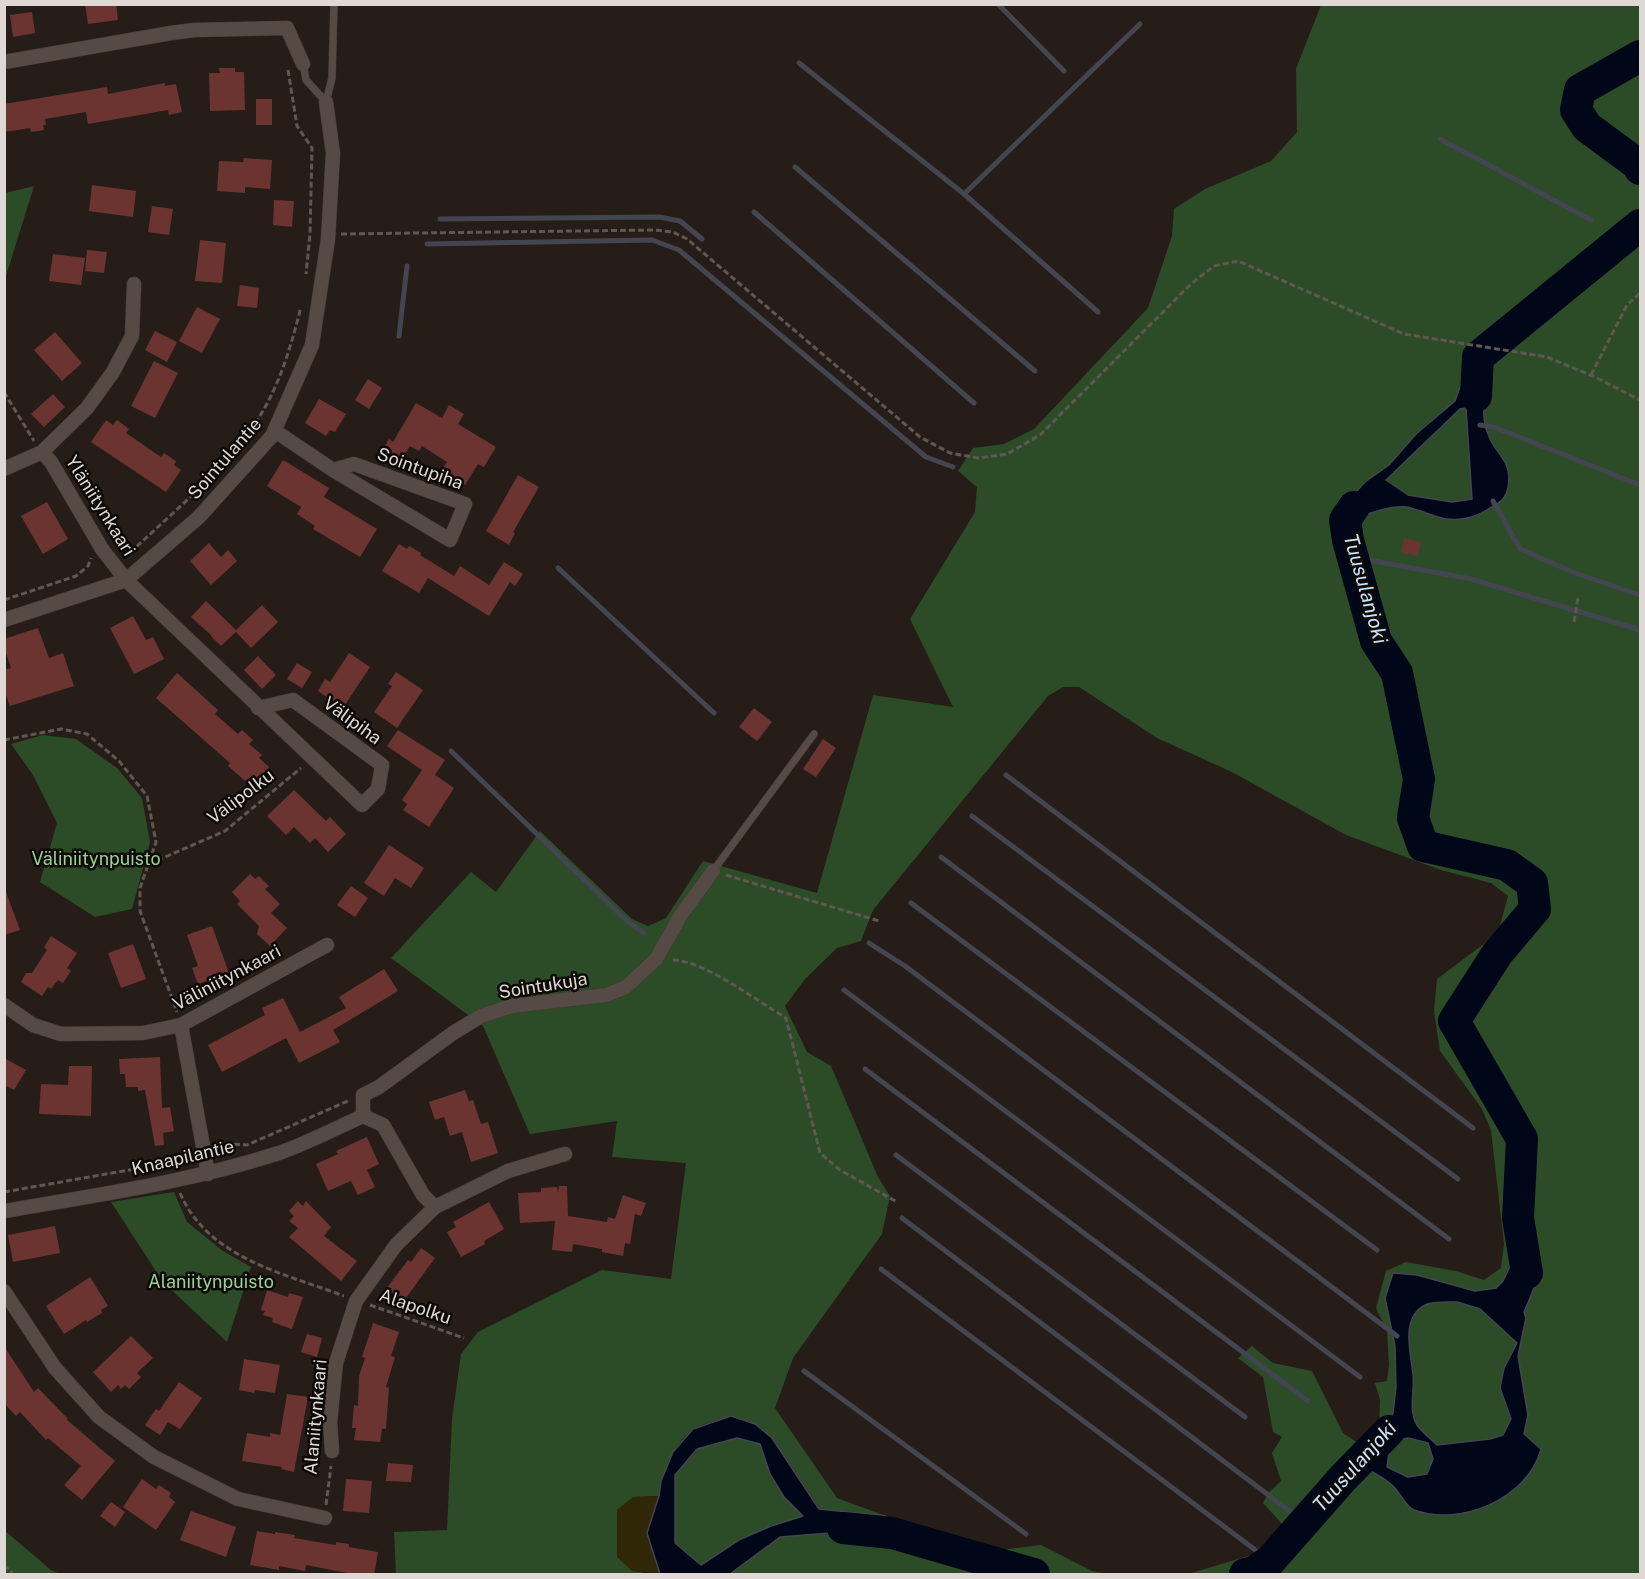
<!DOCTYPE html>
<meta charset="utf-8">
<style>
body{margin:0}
#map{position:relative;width:1645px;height:1579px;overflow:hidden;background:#271d18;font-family:"Public Sans",sans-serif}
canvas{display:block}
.frame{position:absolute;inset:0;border:6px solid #dfd8d5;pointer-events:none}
</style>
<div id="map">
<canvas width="1645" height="1579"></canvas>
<div class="frame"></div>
</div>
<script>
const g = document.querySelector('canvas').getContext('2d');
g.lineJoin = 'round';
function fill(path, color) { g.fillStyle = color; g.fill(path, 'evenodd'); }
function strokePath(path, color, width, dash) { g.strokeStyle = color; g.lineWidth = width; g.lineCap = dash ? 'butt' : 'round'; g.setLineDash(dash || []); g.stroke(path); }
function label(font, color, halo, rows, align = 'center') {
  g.font = font + ' "Public Sans",sans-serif'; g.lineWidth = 5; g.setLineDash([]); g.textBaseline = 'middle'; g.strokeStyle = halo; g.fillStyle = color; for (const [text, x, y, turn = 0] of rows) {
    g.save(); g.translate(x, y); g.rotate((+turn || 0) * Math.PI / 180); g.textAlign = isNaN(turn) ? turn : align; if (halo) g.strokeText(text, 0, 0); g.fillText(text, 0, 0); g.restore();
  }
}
fill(new Path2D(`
 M 1321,5 L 1640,5 L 1640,1574 L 1188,1574 L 1265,1551 L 1282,1524 L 1263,1503 L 1269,1492 L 1281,1481 L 1272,1453 L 1282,1437 L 1273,1432 L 1263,1377 L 1238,1358 L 1252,1346 L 1273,1363 L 1312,1371 L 1343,1433 L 1361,1445 L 1379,1428 L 1380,1400 L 1375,1383 L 1387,1381 L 1389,1365 L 1387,1331 L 1376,1308 L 1386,1271 L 1406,1262 L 1456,1271 L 1484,1280 L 1501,1268 L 1504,1244 L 1491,1130 L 1482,1109 L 1440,1051 L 1434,1011 L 1437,979 L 1485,943 L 1499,929 L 1508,896 L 1491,883 L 1441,870 L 1346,835 L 1232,772 L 1157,738 L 1079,687 L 1063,687 L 1048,696 L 873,910 L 861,941 L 837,948 L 805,979 L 785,1006 L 807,1052 L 831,1066 L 878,1177 L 890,1196 L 882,1234 L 793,1358 L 775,1408 L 837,1498 L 886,1516 L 1000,1550 L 1041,1545 L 1092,1571 L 1109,1574 L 730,1574 L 780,1537 L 830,1533 L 887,1538 L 886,1516 L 820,1509 L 774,1440 L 731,1416 C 719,1420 704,1423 694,1429 C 675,1440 662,1475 659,1496 L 633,1497 L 632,1571 L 652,1574 L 396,1574 L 394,1532 L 447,1530 L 452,1419 L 461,1354 L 478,1332 L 602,1270 L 671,1279 L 686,1163 L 612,1157 L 617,1121 L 530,1134 L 483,1026 L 391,958 L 471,872 L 496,892 L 540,831 L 632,919 L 648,926 L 666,918 L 703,861 L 817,893 L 873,695 L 953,707 L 910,619 L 975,512 L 977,487 L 958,471 L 973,448 L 1004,444 L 1034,429 L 1148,308 L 1172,236 L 1174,209 L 1205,189 L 1271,161 L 1297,132 L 1296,69 Z
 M 34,186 L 5,279 L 5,193 Z
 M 43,735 L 76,739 L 117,768 L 142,798 L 150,842 L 132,909 L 95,917 L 40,882 L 57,823 L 33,775 L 11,744 Z
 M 174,1192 L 187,1222 L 223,1251 L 251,1267 L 227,1342 L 163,1282 L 111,1202 Z
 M 738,1438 L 760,1444 C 772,1478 777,1491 804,1516 L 771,1526 L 739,1540 L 701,1565 L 675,1543 L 675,1475 L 699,1448 Z
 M 4,1530 L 51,1570 L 60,1574 L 5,1574 Z`), '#2b4c27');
fill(new Path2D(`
 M 659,1496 L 647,1533 L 660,1574 L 632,1571 L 617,1557 L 617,1510 L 633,1497 Z`), '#2f2705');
const water = new Path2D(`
 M 1473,351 L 1493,357 C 1488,382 1478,410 1488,434 C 1496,456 1513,460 1508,488 C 1506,499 1499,503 1490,508 C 1475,518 1456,523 1438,517 C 1427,514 1417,509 1407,507 C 1391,506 1376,511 1362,516 L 1361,532 L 1365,546 L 1339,548 L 1339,504 L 1342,494 L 1355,493 L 1365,482 L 1389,465 L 1416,434 L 1455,401 ZM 1466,408 L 1472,499 L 1452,502 L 1408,495 L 1386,480 L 1460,409 Z
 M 1515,1231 L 1525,1233 C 1542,1269 1540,1276 1524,1312 L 1526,1318 L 1518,1356 L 1528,1415 L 1524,1434 L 1541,1449 C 1528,1499 1460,1527 1414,1510 C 1405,1506 1400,1492 1393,1486 C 1382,1475 1367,1471 1355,1460 L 1387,1426 L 1393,1413 L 1396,1388 L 1395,1346 L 1385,1298 L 1393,1273 L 1417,1275 L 1475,1291 L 1496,1288 L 1503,1281 L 1513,1260 ZM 1457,1302 L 1480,1309 L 1517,1343 L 1504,1368 L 1500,1388 L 1511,1419 L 1503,1435 L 1490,1439 L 1437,1445 C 1431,1439 1422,1432 1417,1425 C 1408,1410 1415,1391 1413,1374 C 1411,1354 1400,1318 1425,1305 C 1432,1301 1448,1302 1457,1302 ZM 1408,1438 L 1428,1443 L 1433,1459 L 1427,1474 L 1408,1477 L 1387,1467 L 1390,1445 L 1398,1440 Z
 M 731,1416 L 755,1424 L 772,1438 L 819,1509 L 886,1516 L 887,1539 L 830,1533 L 780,1537 L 730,1574 L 660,1574 L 647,1533 L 659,1496 L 661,1481 L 673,1452 L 693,1429 ZM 737,1438 L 760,1444 L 770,1474 L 784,1497 L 803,1516 L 771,1526 L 739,1540 L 701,1565 L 675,1543 L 675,1475 L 697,1449 Z`);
fill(water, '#000718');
strokePath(water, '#434651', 1.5);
strokePath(new Path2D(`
 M 998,4 L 1064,71
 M 799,63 L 964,194 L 1098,312
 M 1440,139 L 1591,220
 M 795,167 L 1035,371
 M 964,194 L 1140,24
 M 754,212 L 974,403
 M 440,219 L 659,217 L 680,221 L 702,239
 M 427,244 L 652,240 L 679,250 L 926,457 L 953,467
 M 399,336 L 407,266
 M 1480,425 L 1494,427 L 1640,485
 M 1493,501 L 1520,549 L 1575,573 L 1640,595
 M 1352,557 L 1471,579 L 1640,630
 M 558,568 L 714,713
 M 451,751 L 626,920 L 644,933
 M 1006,775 L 1473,1128
 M 972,816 L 1458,1179
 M 941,857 L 1449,1239
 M 911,903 L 1377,1250
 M 869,943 L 905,966 L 1397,1336
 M 844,990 L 1360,1377
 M 865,1069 L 1308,1401
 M 896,1155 L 1245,1417
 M 902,1218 L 1304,1522
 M 881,1269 L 1270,1561
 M 804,1371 L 1026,1534`), '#434651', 5);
strokePath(new Path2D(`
 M 1640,56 L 1580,90 L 1576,110 L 1587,127 L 1640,166 L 1640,169
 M 1476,396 L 1478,357 L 1640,225
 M 1354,507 L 1345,520 L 1348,540 L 1376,641 L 1397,673 L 1419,779 L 1413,818 L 1423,846 L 1507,865 L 1532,883 L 1535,909 L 1497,954 L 1454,1021 L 1522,1139 L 1518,1218 L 1527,1273
 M 843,1528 L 892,1533 L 1034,1574
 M 1245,1574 L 1254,1572 L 1270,1561 L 1343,1478 L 1389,1431`), '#000718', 32);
fill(new Path2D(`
 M 85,4 L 116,4 L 118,20 L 88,24 Z
 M 32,12 L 35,33 L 13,37 L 10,15 Z
 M 219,68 L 235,68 L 235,72 L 244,72 L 245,110 L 210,111 L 209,73 L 220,73 Z
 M 165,83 L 165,86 L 176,84 L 182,112 L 169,115 L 168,110 L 88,124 L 86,112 L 45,119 L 46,125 L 43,125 L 44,130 L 31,132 L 30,128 L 4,132 L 4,104 L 107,87 L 108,94 Z
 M 256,99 L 272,99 L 272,125 L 256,125 Z
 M 244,158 L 272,160 L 270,189 L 245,187 L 245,193 L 217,191 L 219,161 L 243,162 Z
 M 92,185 L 136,191 L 133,217 L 89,211 Z
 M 274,200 L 294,201 L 292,227 L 273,225 Z
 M 152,206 L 173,209 L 169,235 L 148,232 Z
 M 200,240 L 226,243 L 222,283 L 195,281 Z
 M 87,250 L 107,252 L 104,273 L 85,271 Z
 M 53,254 L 85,258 L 81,285 L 49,281 Z
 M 240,285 L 259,288 L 257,308 L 237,306 Z
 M 197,307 L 220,319 L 202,353 L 179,341 Z
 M 155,331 L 177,342 L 167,362 L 145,350 Z
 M 55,332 L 82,363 L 62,381 L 34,350 Z
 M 154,361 L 178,373 L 155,418 L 131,406 Z
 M 368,379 L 382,388 L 369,409 L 355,400 Z
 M 53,394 L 65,407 L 44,427 L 31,414 Z
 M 319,399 L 346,414 L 335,432 L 330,430 L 326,436 L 305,423 Z
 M 416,403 L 442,418 L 449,405 L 464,414 L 458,424 L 496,447 L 484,467 L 478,464 L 465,485 L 441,471 L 447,462 L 422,446 L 419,451 L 410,446 L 400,462 L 382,451 L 389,439 L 393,442 Z
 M 106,420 L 113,425 L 117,420 L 129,429 L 126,433 L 161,457 L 164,453 L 176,461 L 174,465 L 181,470 L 166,492 L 91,442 Z
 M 283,460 L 329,488 L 324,497 L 377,529 L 360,557 L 313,529 L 315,526 L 297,514 L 301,507 L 267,486 Z
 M 518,475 L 539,487 L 513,532 L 515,533 L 509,545 L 486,531 Z
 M 47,502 L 68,539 L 43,554 L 21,516 Z
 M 1404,538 L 1421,542 L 1418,556 L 1401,552 Z
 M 209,543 L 221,557 L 228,550 L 237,561 L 211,585 L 190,561 Z
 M 399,544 L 407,549 L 409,546 L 421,553 L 420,555 L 454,576 L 460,566 L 489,585 L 504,562 L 523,574 L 515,586 L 510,582 L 489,616 L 428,578 L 419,593 L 382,571 Z
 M 206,601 L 236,630 L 262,605 L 278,622 L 251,648 L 236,632 L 221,646 L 211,636 L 212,634 L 211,635 L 191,617 Z
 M 133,616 L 146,640 L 153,637 L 164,659 L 134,674 L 110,628 Z
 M 38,628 L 49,658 L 63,653 L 74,686 L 10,706 L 4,690 L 4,670 L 11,668 L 4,647 L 4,639 Z
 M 349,653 L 370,667 L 343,708 L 318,691 L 325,679 L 330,682 Z
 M 258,656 L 276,675 L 262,689 L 244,670 Z
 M 297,663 L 312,672 L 302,688 L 287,679 Z
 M 396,672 L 423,690 L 397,728 L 374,712 L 392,686 L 388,684 Z
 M 177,673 L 218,710 L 215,714 L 238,734 L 242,730 L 253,740 L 249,744 L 262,755 L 259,758 L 269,767 L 252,787 L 228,766 L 230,763 L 156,698 Z
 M 754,708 L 772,722 L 757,741 L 739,727 Z
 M 398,730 L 445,760 L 435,775 L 454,788 L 429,827 L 403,810 L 407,804 L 402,800 L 422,770 L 387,746 Z
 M 823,739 L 836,748 L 816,777 L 803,769 Z
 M 294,790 L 326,821 L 330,817 L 346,834 L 328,852 L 315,838 L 310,843 L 294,827 L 286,835 L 267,816 Z
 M 389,845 L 424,868 L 411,888 L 395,878 L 384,896 L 364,883 Z
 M 250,874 L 255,879 L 259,876 L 269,886 L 265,889 L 280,904 L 271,913 L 287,928 L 270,946 L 257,934 L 259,926 L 237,904 L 240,901 L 232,892 Z
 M 351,886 L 368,898 L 355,917 L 337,905 Z
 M 4,892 L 6,892 L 20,930 L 4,935 Z
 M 212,926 L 229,973 L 198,984 L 192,968 L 198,966 L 187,935 Z
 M 51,936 L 77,953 L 67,968 L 71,971 L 63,983 L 58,980 L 51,989 L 48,987 L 42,996 L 21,982 L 26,973 L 32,973 L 47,950 L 44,947 Z
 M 133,944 L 146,979 L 121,988 L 108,953 Z
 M 384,969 L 398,991 L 333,1030 L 340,1042 L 299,1063 L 286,1038 L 222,1072 L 208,1045 L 265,1015 L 262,1008 L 283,998 L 300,1032 L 346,1008 L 339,997 Z
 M 160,1057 L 162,1108 L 170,1107 L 174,1131 L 163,1133 L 164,1145 L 155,1146 L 145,1090 L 138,1091 L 138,1087 L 126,1087 L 125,1074 L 120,1074 L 119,1059 Z
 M 4,1058 L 26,1070 L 14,1090 L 4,1085 Z
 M 69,1066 L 92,1066 L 91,1116 L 39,1114 L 41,1084 L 68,1085 Z
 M 465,1090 L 469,1101 L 473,1100 L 481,1124 L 488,1122 L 498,1153 L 471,1162 L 462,1132 L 450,1136 L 444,1117 L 435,1120 L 429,1102 Z
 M 367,1137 L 379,1164 L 367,1170 L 375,1187 L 358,1195 L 351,1181 L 328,1191 L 316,1164 L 338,1154 L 336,1151 Z
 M 559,1186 L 567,1186 L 568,1216 L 607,1222 L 608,1217 L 615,1219 L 623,1195 L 646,1203 L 641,1216 L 635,1214 L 630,1244 L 625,1243 L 623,1256 L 602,1252 L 602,1249 L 573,1244 L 572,1252 L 552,1250 L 555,1221 L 520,1223 L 518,1193 L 541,1192 L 541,1188 L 557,1187 L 558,1193 Z
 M 298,1201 L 303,1206 L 306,1201 L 331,1227 L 324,1236 L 357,1261 L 341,1281 L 289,1237 L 298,1228 L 289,1221 L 294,1216 L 289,1211 Z
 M 489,1202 L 504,1229 L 484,1241 L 485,1244 L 461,1257 L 447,1232 L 456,1227 L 453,1222 Z
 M 55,1226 L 60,1253 L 13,1262 L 8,1235 Z
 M 421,1248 L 435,1258 L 403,1302 L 386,1289 L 408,1260 L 411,1262 Z
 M 90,1277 L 108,1306 L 101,1310 L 102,1313 L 87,1322 L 86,1320 L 64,1334 L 46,1306 Z
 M 267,1290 L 288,1297 L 289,1293 L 303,1297 L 292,1329 L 272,1322 L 273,1318 L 263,1315 L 265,1311 L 261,1310 Z
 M 373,1323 L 399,1332 L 391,1356 L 395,1357 L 386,1387 L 389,1388 L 386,1429 L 382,1429 L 380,1442 L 354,1440 L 356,1428 L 352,1428 L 354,1405 L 358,1406 L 359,1376 L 365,1358 L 362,1357 Z
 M 307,1334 L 322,1338 L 317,1357 L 301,1352 Z
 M 131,1336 L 153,1358 L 137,1373 L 141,1377 L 129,1389 L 125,1385 L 121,1389 L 118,1385 L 111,1392 L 93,1372 Z
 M 4,1346 L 34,1392 L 38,1388 L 68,1419 L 67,1420 L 115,1461 L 82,1500 L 64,1485 L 81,1466 L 48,1438 L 46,1440 L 20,1412 L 16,1416 L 4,1403 Z
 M 244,1359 L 280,1365 L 275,1393 L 255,1390 L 254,1393 L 239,1390 Z
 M 179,1382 L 202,1398 L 180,1429 L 168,1422 L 160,1435 L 145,1425 L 156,1409 L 159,1411 Z
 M 287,1394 L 308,1397 L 294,1472 L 281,1469 L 282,1467 L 242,1461 L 247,1433 L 270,1437 L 270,1433 L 280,1435 Z
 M 388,1463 L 413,1465 L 411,1482 L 386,1481 Z
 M 142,1479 L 156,1489 L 159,1485 L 171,1493 L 169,1497 L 175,1502 L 156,1530 L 123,1507 Z
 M 346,1479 L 372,1481 L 369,1513 L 343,1511 Z
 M 111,1502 L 125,1512 L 115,1527 L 100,1516 Z
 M 191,1511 L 236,1527 L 226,1557 L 180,1540 Z
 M 257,1531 L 275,1534 L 275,1532 L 295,1535 L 294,1538 L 329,1544 L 336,1545 L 336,1542 L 349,1544 L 349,1547 L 378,1552 L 374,1575 L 346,1575 L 347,1573 L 306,1565 L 305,1571 L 279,1566 L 279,1570 L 250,1565 Z`), '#6b3431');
const lane = new Path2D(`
 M 303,64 L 306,80 L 326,102
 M 326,102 L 332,78 L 334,4
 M 713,871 L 814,734`);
const street = new Path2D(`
 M 4,62 L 171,33 L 194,30 L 287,28 L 303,64
 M 275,431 L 333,470 L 450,540 L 465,504 L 354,464 L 333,470
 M 42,452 L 51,462 L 102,549 L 126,580 L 362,805 L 378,789 L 382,765 L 293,700 L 258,708
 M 4,469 L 42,452 L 87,408 L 113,372 L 132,336 L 134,284
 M 4,620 L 126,580 L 199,517 L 272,436 L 312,345 L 328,239 L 333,153 L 326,102
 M 4,1005 L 33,1025 L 61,1034 L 143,1033 L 181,1025 L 327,945
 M 181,1025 L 208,1174
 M 363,1116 L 363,1095 L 379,1087 L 453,1033 L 481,1016 L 512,1006 L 606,995 L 626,987 L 656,959 L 681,915 L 713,871
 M 363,1116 L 383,1125 L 423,1195 L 435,1207
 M 4,1211 C 97,1195 189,1182 279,1153 C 308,1143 336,1128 363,1116
 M 4,1291 L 55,1368 L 99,1417 L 154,1457 L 238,1499 L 325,1518
 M 332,1451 L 330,1422 L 336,1363 L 356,1301 L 396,1245 L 435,1207 L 508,1171 L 565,1154`);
strokePath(lane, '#423936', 8);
strokePath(street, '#423936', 15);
strokePath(new Path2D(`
 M 288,70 L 297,126 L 312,148 L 310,234 L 306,274
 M 341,234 L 654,230 L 673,232 L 687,239 L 920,437 L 950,453 L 978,458 L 1007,454 L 1040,435 L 1191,284 L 1214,266 L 1238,261 L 1404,334 L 1547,357 L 1595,377 L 1640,400
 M 1591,375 L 1627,305 L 1640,293
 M 4,392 L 34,441
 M 120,546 L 134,549 C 178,508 225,469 258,419 C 280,385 291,346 301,307
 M 4,600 L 76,576 L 88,566 L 91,558
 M 1574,622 L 1578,598
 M 4,740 L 61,729 L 87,734 L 119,761 L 147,796 L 156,842 L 140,888 L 140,911 L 177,1012
 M 149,864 L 225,831 L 301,768
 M 726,875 L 879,921
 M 673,960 C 705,961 757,1001 786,1018 L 820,1153 L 840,1170 L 897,1202
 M 216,1143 L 247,1145 L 348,1101
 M 4,1192 L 169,1163 L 180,1159 L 190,1151
 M 180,1193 C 208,1258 283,1273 344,1296
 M 370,1305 L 464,1338
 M 326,1505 L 331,1466
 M 4,1565 L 13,1574`), '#605752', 3, [6, 3]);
strokePath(lane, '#554a44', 7);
strokePath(street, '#554a44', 14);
label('18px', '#dfd8d5', '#0d0907', [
 ["Sointulantie",225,459,-49],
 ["Sointupiha",420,469,20],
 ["Yläniitynkaari",100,506,58],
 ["Välipiha",352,721,36],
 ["Välipolku",241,797,-37],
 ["Väliniitynkaari",227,978,-28],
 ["Sointukuja",543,986,-9],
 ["Knaapilantie",183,1158,-13],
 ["Alapolku",415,1307,19],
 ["Alaniitynkaari",316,1417,-85]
]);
label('18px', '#98d190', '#0d0907', [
 ["Väliniitynpuisto",96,859],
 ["Alaniitynpuisto",211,1282]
]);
label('italic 20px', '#cbe5fd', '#0d0907', [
 ["Tuusulanjoki",1365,589,74],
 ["Tuusulanjoki",1355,1467,-48]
]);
</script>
